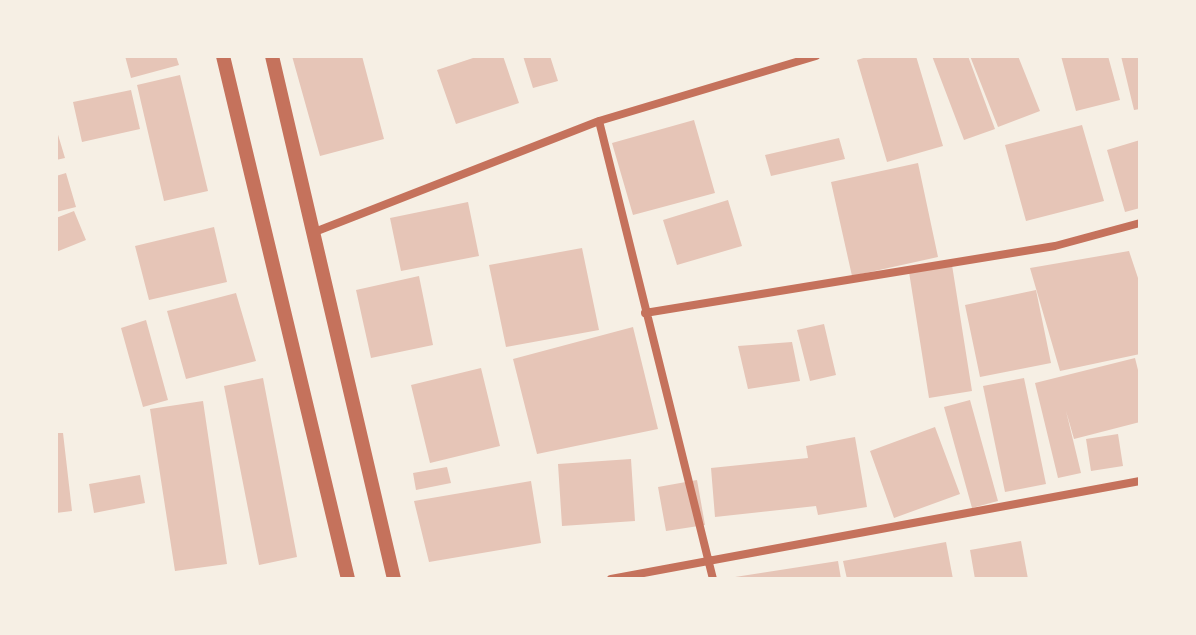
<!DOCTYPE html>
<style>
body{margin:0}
#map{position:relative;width:1196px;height:635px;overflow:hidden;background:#f6efe4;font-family:"Fira Sans",sans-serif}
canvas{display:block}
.frame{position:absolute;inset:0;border:58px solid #f6efe4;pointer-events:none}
</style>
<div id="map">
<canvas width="1196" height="635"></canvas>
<div class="frame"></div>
</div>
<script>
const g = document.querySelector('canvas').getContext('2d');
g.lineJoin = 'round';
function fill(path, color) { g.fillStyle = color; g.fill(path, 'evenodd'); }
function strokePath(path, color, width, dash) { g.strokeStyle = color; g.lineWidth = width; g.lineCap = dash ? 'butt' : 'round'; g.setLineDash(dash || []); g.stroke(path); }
fill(new Path2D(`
 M 125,56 L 176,56 L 179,65 L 131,78 Z
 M 292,56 L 362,56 L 384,139 L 320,156 Z
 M 479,56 L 503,56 L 519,103 L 456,124 L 437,70 Z
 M 523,56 L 550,56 L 558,81 L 533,88 Z
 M 870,56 L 916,56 L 943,146 L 887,162 L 857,60 Z
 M 932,56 L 968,56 L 995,129 L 964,140 Z
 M 970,56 L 1018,56 L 1040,111 L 998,127 Z
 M 1061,56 L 1108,56 L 1120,100 L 1076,111 Z
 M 1121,56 L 1140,56 L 1140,109 L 1134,110 Z
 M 180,75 L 208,191 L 164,201 L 137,85 Z
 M 131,90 L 140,129 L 82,142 L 73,102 Z
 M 694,120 L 715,193 L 633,215 L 612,143 Z
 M 1082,125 L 1104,201 L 1026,221 L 1005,145 Z
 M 56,128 L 65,158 L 56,160 Z
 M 839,138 L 845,159 L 771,176 L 765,155 Z
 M 1140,140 L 1140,208 L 1125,212 L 1107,150 Z
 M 918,163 L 938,257 L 852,276 L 831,182 Z
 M 66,173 L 76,207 L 56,212 L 56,176 Z
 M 728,200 L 742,246 L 677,265 L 663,220 Z
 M 468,202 L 479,256 L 401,271 L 390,218 Z
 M 74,211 L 86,240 L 56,252 L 56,218 Z
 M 214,227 L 227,282 L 149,300 L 135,246 Z
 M 582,248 L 599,330 L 506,347 L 489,265 Z
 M 1129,251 L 1140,284 L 1140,354 L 1060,371 L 1030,268 Z
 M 952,265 L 972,391 L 929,398 L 909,272 Z
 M 419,276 L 433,345 L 371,358 L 356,290 Z
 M 1036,290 L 1051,363 L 980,377 L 965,305 Z
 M 236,293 L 256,361 L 186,379 L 167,311 Z
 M 146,320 L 168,400 L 143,407 L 121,328 Z
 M 824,324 L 836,375 L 810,381 L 797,330 Z
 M 633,327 L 658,429 L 537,454 L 513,359 Z
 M 792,342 L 800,381 L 748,389 L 738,346 Z
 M 1135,358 L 1140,378 L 1140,422 L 1074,439 L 1066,411 L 1081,473 L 1058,478 L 1035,383 Z
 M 481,368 L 500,446 L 430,463 L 411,385 Z
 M 263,378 L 297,557 L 259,565 L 224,386 Z
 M 1024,378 L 1046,484 L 1005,492 L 983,386 Z
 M 970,400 L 998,501 L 972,508 L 944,407 Z
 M 203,401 L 227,564 L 175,571 L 150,409 Z
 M 935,427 L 960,494 L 894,518 L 870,451 Z
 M 56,433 L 63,433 L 72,511 L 56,513 Z
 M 1118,434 L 1123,466 L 1091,471 L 1086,439 Z
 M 855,437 L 867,507 L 818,515 L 816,506 L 715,517 L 711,468 L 808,458 L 806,446 Z
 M 631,459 L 635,521 L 562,526 L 558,464 Z
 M 447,467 L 451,483 L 416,490 L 413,473 Z
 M 140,475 L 145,503 L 94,513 L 89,484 Z
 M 697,480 L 705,525 L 666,531 L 658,487 Z
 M 531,481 L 541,543 L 429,562 L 414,501 Z
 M 1021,541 L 1028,579 L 975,579 L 970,550 Z
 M 946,542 L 953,579 L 847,579 L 843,561 Z
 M 838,561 L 841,579 L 735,579 L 735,577 Z`), '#e6c5b7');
strokePath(new Path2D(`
 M 599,121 L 713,579
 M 312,233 L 599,121 L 816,56
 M 645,313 L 1055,246 L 1140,223
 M 611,579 L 1140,481`), '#c5725c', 8);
strokePath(new Path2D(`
 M 223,56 L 348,579
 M 272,56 L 394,579`), '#c5725c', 14);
</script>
